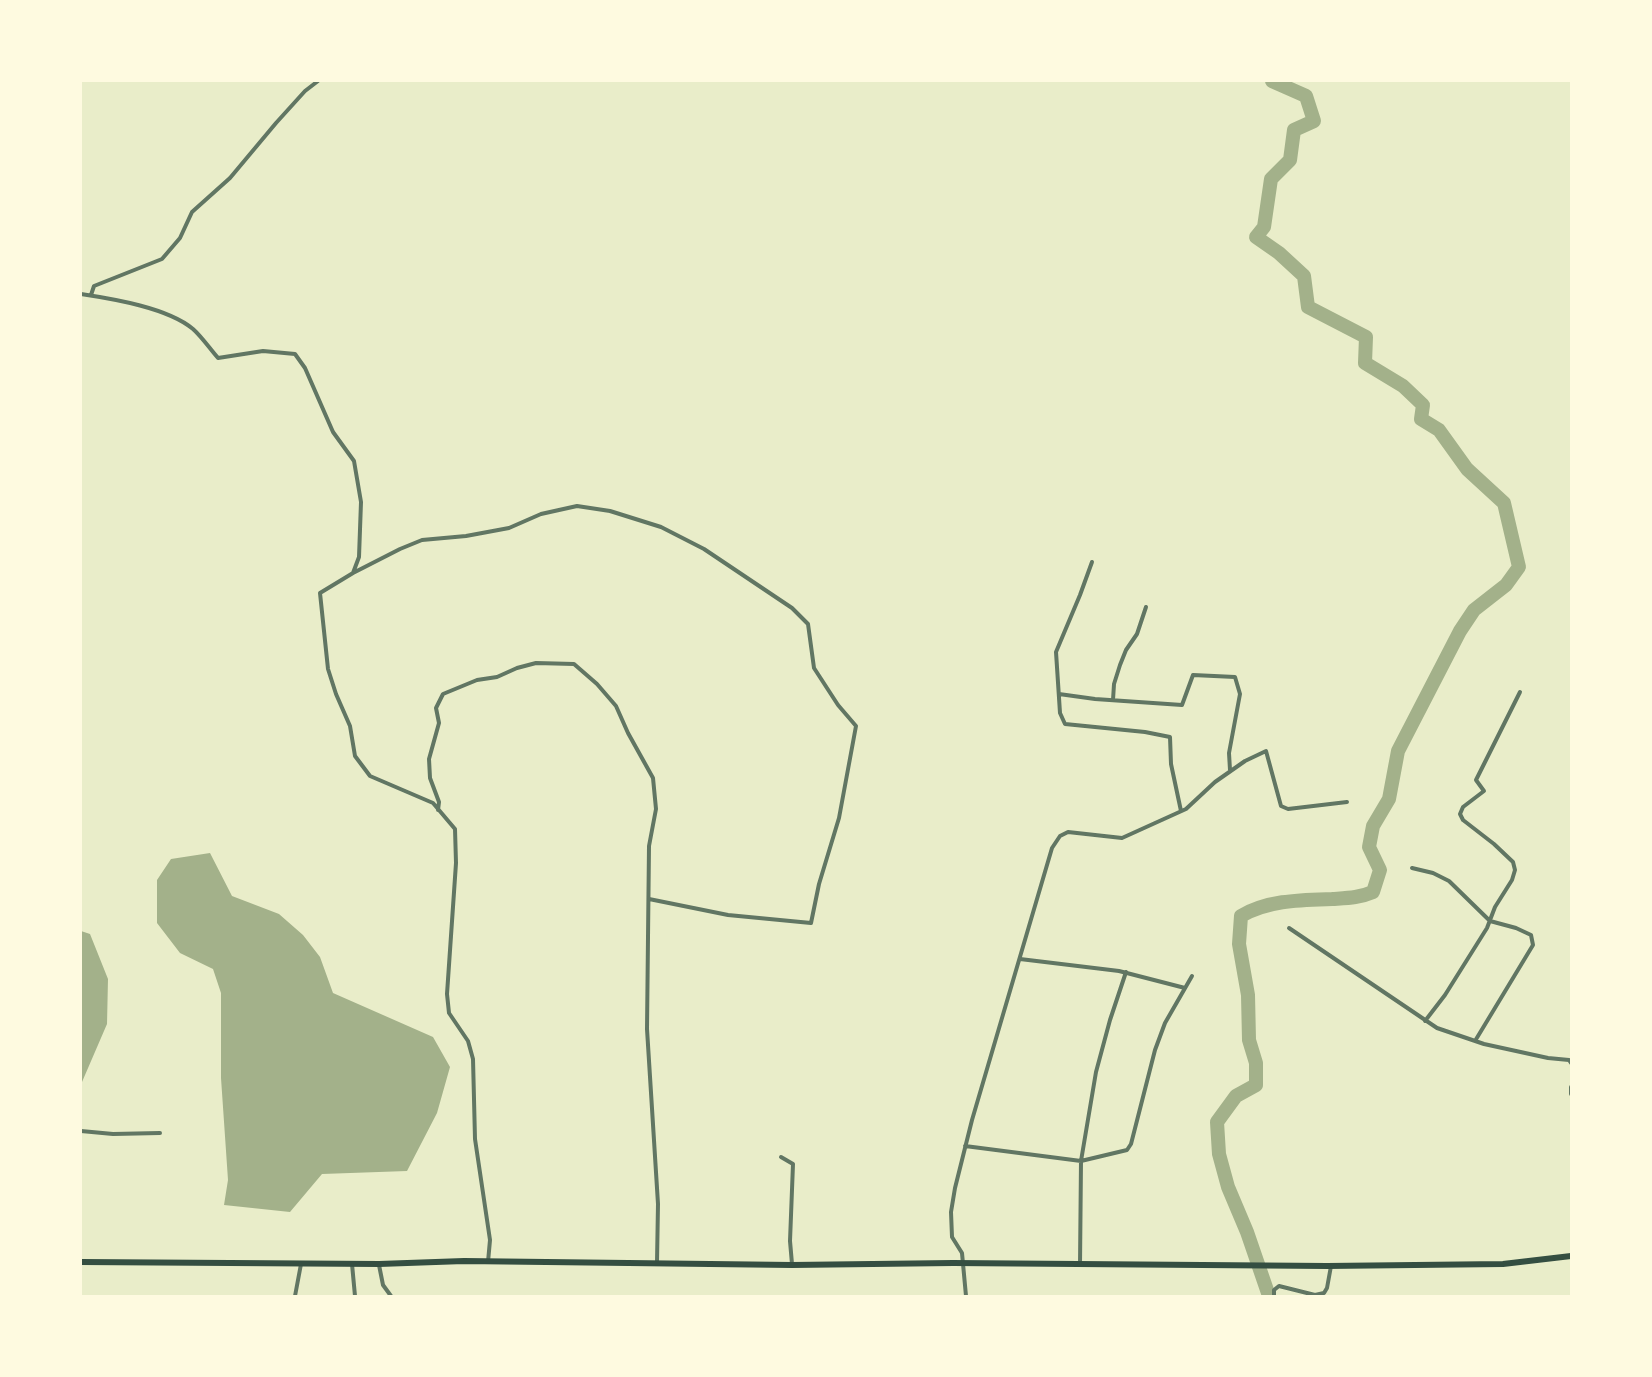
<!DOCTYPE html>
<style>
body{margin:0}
#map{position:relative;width:1652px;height:1377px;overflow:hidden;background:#e9edc9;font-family:"Exo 2",sans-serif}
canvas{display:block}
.frame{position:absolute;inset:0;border:82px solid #fefae0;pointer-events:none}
</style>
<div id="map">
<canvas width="1652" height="1377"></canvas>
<div class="frame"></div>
</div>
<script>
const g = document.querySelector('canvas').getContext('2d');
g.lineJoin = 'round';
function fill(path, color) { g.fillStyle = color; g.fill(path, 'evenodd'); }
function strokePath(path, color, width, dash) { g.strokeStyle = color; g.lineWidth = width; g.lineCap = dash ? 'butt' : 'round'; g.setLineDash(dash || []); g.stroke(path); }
fill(new Path2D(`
 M 210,853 L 232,896 L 279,914 L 303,935 L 320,957 L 333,993 L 433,1037 L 450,1067 L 437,1113 L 407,1171 L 322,1174 L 290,1212 L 224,1205 L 228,1180 L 221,1078 L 221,993 L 213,969 L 180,953 L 157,923 L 157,880 L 171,859 Z
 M 81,931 L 90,934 L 108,979 L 107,1024 L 82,1082 Z`), '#a3b18a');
strokePath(new Path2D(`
 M 1269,1296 L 1247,1232 L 1228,1187 L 1219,1154 L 1217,1122 L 1236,1096 L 1256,1085 L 1256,1063 L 1249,1040 L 1248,995 L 1239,944 L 1241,916 C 1268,900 1301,900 1332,899 C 1347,898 1359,898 1373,892 L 1380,870 L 1369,847 L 1373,826 L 1389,799 L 1398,751 L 1460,631 L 1474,610 L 1506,585 L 1519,567 L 1504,503 L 1467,469 L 1439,430 L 1421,419 L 1423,405 L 1403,386 L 1365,363 L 1366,337 L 1308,307 L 1304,276 L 1279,253 L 1256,237 L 1264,227 L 1271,179 L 1290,160 L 1294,130 L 1314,121 L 1306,96 L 1272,81`), '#a3b18a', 14);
strokePath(new Path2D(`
 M 81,294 C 114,299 168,308 193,329 C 202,337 210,349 218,358 L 263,351 L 295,354 L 305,368 L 333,432 L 354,461 L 361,502 L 359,557 L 353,573 L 320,593 L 328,669 L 336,694 L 350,726 L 355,756 L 370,776 L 433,803 L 455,829 L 456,863 L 447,994 L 449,1013 L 468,1041 L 473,1059 L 475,1139 L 490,1240 L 488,1262
 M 91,295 L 94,286 L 162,259 L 180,238 L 192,212 L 230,178 L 276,123 L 305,91 L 318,81
 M 1092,562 L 1080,595 L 1056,652 L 1060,713 L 1065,724 L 1145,732 L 1170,737 L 1171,764 L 1181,811
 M 353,573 L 400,549 L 422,540 L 466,536 L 509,528 L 541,514 L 577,506 L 610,511 L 661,527 L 704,549 L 792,608 L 808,624 L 814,668 L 838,705 L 856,726 L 839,818 L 819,884 L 811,923 L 728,915 L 649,899
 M 1059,694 L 1095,699 L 1182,705 L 1193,675 L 1235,677 L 1240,694 L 1229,753 L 1230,770
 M 1113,700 L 1114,684 L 1120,665 L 1126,650 L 1137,634 L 1146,607
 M 438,810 L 439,802 L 430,778 L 429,759 L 439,723 L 436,708 L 443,694 L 477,680 L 497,677 L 517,668 L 536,663 L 574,664 L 597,684 L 616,706 L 628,733 L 653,778 L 656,809 L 649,846 L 647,1029 L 658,1204 L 657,1262
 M 1412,868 L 1433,873 L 1449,881 L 1490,921 L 1516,928 L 1531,935 L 1533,945 L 1475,1041
 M 1289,928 L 1437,1028 L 1484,1044 L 1548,1058 L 1569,1060 L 1571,1063
 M 1020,959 L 1119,971 L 1185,988
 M 1425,1021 L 1445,995 L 1487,928 L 1495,907 L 1512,880 L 1515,870 L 1513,862 L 1494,844 L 1463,820 L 1460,814 L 1463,807 L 1484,791 L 1476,780 L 1520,692
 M 1571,1087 L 1571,1094
 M 81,1131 L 113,1134 L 160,1133
 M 965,1146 L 1081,1161 L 1127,1150 L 1131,1144 L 1155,1050 L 1165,1023 L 1192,976
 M 781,1157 L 793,1164 L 790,1241 L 792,1264
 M 352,1264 L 355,1296
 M 379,1265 L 383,1285 L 391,1296
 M 1080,1265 L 1081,1161 L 1096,1072 L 1110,1020 L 1126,972
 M 295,1296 L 301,1264
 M 966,1296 L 962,1253 L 952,1237 L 951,1212 L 955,1188 L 972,1120 L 1052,848 L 1060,836 L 1068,832 L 1122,838 L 1186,809 L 1215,782 L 1245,761 L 1266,751 L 1281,806 L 1288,809 L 1347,802
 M 1274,1296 L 1274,1290 L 1279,1286 L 1315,1295 L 1324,1293 L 1327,1288 L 1331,1266`), '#617663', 4);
strokePath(new Path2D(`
 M 81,1262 L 379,1264 L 464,1261 L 792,1265 L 953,1263 L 1327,1266 L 1503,1264 L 1571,1256`), '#344e41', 6);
</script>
